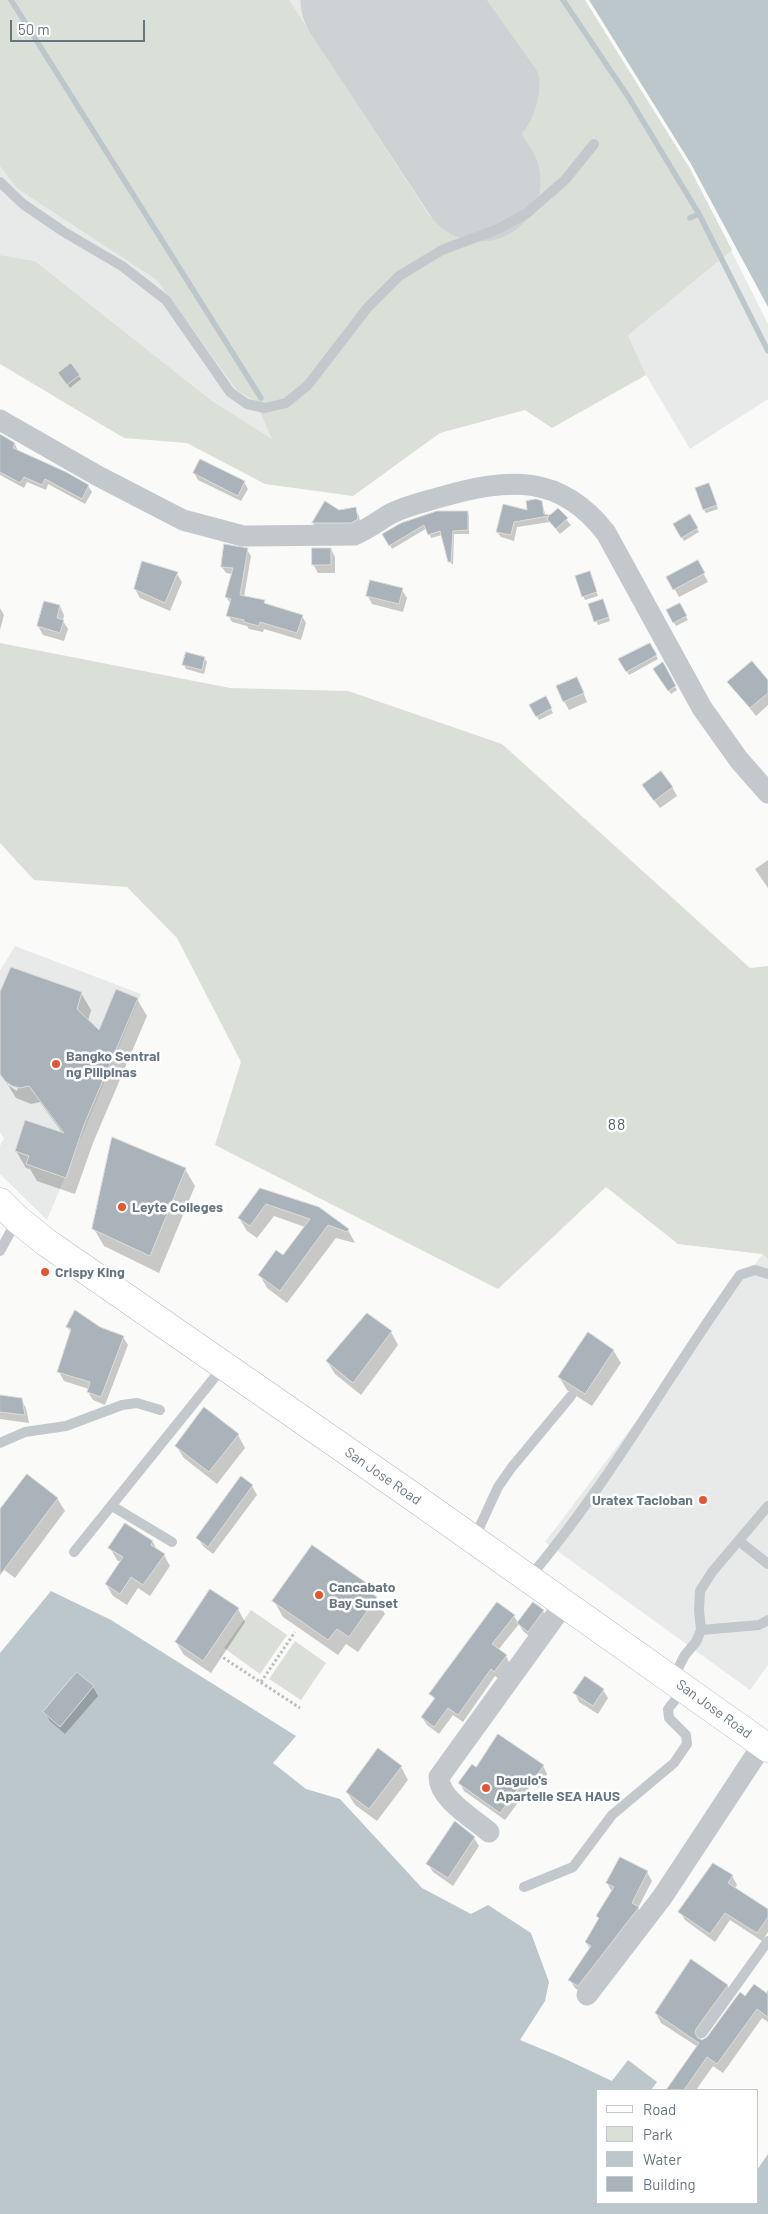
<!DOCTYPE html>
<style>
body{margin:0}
#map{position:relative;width:768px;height:2214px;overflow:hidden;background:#fafaf8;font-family:Barlow,sans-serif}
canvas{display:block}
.legend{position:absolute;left:596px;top:2089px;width:162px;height:115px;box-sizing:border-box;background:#fff;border:1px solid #c1c8cd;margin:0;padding:6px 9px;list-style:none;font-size:15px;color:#657683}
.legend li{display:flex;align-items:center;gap:10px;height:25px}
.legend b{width:25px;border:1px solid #c1c8cd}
.scale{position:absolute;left:10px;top:20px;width:135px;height:22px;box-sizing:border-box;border:2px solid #657683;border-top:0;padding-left:6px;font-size:15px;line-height:18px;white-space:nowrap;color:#657683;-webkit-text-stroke:4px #fff;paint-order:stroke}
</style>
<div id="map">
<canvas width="768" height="2214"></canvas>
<ul class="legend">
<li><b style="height:6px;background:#fff"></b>Road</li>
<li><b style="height:14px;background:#dadfd7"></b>Park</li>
<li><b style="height:14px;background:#bbc7cb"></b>Water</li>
<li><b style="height:14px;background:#aab3b9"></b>Building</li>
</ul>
<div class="scale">50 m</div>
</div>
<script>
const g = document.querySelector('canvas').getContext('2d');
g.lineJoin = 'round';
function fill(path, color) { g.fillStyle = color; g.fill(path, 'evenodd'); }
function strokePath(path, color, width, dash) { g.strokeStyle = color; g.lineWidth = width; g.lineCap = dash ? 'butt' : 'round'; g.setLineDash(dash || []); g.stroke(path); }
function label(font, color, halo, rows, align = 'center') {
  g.font = font + ' Barlow,sans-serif'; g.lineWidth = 5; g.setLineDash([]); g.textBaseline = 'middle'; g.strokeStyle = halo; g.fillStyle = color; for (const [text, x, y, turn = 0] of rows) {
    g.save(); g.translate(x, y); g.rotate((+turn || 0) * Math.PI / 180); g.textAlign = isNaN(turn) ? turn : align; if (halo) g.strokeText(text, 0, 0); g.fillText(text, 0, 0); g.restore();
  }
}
fill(new Path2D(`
 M 0,0 L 581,0 L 689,167 L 768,324 L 768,399 L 690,449 L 646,375 L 628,335 L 273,440 L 211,400 L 35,261 L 0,255 Z
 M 15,946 L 141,994 L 47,1220 L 0,1174 L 0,1146 L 4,1138 L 0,1133 L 0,971 Z
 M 762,1255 L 768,1259 L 768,1665 L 750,1690 L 545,1542 Z`), '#e8e9e9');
fill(new Path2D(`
 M 0,0 L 289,0 L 430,217 L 530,149 L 430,0 L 585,0 L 689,167 L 732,250 L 628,335 L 646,375 L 552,428 L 525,410 L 440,433 L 353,496 L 265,484 L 187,443 L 124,438 L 0,364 L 0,255 L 35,261 L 211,400 L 272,439 L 256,402 L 237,390 L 157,280 L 18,189 L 0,166 Z
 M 0,643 L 230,688 L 348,691 L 502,744 L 750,968 L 768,966 L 768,1259 L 762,1254 L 678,1244 L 606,1187 L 498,1289 L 215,1145 L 241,1062 L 177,938 L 127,887 L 34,880 L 0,843 Z
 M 251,1610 L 287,1635 L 260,1674 L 224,1648 Z
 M 295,1641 L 326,1663 L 301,1700 L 269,1679 Z`), '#dadfd7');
fill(new Path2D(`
 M 589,0 L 768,0 L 768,307 L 691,164 Z
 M 51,1591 L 111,1620 L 296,1736 L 273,1763 L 306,1789 L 340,1799 L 422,1888 L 471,1914 L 488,1905 L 531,1933 L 549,1982 L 545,2001 L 520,2040 L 561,2057 L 612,2081 L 628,2060 L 657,2082 L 651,2090 L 597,2090 L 597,2203 L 757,2203 L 757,2170 L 768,2154 L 768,2214 L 0,2214 L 0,1653 Z`), '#bbc7cb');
fill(new Path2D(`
 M 71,365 L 81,379 L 70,388 L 62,377 Z
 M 15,444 L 18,451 L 88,486 L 92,492 L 85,504 L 48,484 L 46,490 L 27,482 L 24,488 L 0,475 L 0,447 Z
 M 201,461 L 244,482 L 248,489 L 241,501 L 198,480 L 194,473 Z
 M 711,489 L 718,509 L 706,513 L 704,510 Z
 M 541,502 L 546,516 L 550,517 L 558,510 L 571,525 L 560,534 L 550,522 L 517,527 L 514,541 L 501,537 L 497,532 Z
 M 355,508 L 359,516 L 361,527 L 317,530 L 313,523 L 339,511 Z
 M 467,512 L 469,516 L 469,534 L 454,534 L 453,565 L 450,562 L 442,535 L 431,538 L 427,528 L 392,549 L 384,534 Z
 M 689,515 L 699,532 L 684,541 L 674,524 Z
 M 331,549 L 335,557 L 335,573 L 318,573 L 313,564 Z
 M 247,550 L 251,556 L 244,597 L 264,602 L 266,605 L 302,616 L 306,623 L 301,640 L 264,629 L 263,632 L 249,629 L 247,626 L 232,622 L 228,615 L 231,604 L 226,597 L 232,574 L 226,573 L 222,567 Z
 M 697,561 L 708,582 L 679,597 L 668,577 Z
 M 177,574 L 182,582 L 170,611 L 140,598 L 135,589 Z
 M 591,576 L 598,596 L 585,600 L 583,596 Z
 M 402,590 L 407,598 L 403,612 L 372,604 L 368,596 Z
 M 45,602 L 60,606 L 64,615 L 63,621 L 68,629 L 64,641 L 43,635 L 38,626 Z
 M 605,604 L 610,621 L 598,625 L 590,605 Z
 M 679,605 L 688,620 L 676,626 L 668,611 Z
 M 0,608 L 4,615 L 0,630 Z
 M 650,645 L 658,659 L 629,675 L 620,659 Z
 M 204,658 L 207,662 L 204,674 L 186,669 L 184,665 Z
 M 662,664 L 677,690 L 671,694 L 656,673 Z
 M 729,682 L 768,682 L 768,705 L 756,716 Z
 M 581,687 L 587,702 L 569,710 L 564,701 Z
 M 545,698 L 553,713 L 539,720 L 531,705 Z
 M 672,787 L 677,796 L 660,808 L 649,794 Z
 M 768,860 L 768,888 L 755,869 Z
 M 81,993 L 91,1010 L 88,1021 L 99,1032 L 137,999 L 147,1016 L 93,1143 L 75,1194 L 37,1181 L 30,1169 L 26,1168 L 16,1151 L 63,1134 L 40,1102 L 31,1104 L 16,1098 L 8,1085 L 17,1091 L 18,1088 L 8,1082 L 8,1085 L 0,1071 L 0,995 Z
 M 185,1169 L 195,1186 L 159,1273 L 104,1246 L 94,1229 Z
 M 261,1189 L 348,1230 L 355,1243 L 336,1238 L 287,1303 L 267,1288 L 260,1275 L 283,1257 L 305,1227 L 274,1216 L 257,1238 L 247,1231 L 239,1218 Z
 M 367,1314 L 391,1332 L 398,1345 L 361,1395 L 335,1374 L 327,1361 Z
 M 68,1327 L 100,1328 L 123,1337 L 128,1345 L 105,1405 L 93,1400 L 88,1392 L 89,1389 L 64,1381 L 59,1372 L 71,1333 Z
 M 613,1350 L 621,1363 L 592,1406 L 567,1390 L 559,1377 Z
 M 0,1396 L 21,1399 L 26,1408 L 29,1423 L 0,1419 Z
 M 238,1435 L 245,1448 L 217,1484 L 184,1458 L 176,1446 Z
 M 242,1478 L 252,1486 L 257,1495 L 213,1554 L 203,1546 L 198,1538 Z
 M 57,1498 L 65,1511 L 15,1578 L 0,1567 L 0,1511 Z
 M 125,1525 L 153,1542 L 157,1550 L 164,1555 L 170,1566 L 150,1596 L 138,1588 L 127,1605 L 113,1596 L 106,1584 L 121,1562 L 117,1560 L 110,1548 Z
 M 367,1585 L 385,1614 L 358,1652 L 346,1644 L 338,1655 L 283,1617 L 274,1601 Z
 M 238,1609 L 245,1622 L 211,1673 L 184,1655 L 176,1642 Z
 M 543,1611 L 548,1620 L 534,1640 L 523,1631 L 519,1624 L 498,1650 L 506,1656 L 510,1664 L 499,1679 L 495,1676 L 463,1722 L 453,1715 L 439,1734 L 427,1725 L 422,1717 L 435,1701 L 431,1694 L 514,1616 L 518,1623 Z
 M 77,1674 L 93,1687 L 98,1696 L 65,1734 L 50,1721 L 45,1713 Z
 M 603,1690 L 608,1698 L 598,1714 L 579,1702 L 575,1693 Z
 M 543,1766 L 547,1774 L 538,1788 L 532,1784 L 505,1820 L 464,1791 L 460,1783 L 476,1768 Z
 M 401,1767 L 408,1780 L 377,1821 L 355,1805 L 347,1792 Z
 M 474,1838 L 479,1846 L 453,1886 L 433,1872 L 428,1864 Z
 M 647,1872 L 652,1881 L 638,1908 L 643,1916 L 583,1994 L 575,1988 L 570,1980 L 590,1949 L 586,1942 L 599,1919 L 597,1916 L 612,1892 L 607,1883 Z
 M 732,1876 L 737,1885 L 734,1889 L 768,1911 L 768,1932 L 762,1941 L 730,1920 L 715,1942 L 685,1920 L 680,1912 Z
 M 727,1985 L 733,1995 L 698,2043 L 708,2038 L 745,1998 L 766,1994 L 768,1990 L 768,2022 L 762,2018 L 723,2073 L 713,2066 L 696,2090 L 667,2090 L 698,2047 L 661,2023 L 656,2013 Z`), '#0003');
strokePath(new Path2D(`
 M 11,0 L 261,398
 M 563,0 L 629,98 L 699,214 L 768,351
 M 690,218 L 699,214`), '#bbc7cb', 5.5);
strokePath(new Path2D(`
 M 358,0 L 369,18 L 394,116 L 405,129 L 419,140 L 460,151 C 488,137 515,117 515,82 L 463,9 L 452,0`), '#ced2d4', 49);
strokePath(new Path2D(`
 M 361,0 L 480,181`), '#ced2d4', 121);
const building = new Path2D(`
 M 71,363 L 80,375 L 67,385 L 58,373 Z
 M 0,434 L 15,443 L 13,448 L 66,472 L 89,485 L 82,499 L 45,479 L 42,485 L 24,477 L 20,483 L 0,472 Z
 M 200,459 L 245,481 L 238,496 L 193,473 Z
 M 709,483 L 717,505 L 703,510 L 695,488 Z
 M 536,499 L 542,501 L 544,514 L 550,515 L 558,508 L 568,518 L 556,529 L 547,519 L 549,516 L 514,522 L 511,535 L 496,532 L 503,504 L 527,510 L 526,501 Z
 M 325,501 L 339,510 L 356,507 L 358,519 L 351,523 L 312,523 Z
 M 437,511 L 468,511 L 468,530 L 453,531 L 451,562 L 448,562 L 440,531 L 428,535 L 424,525 L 389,546 L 382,534 L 401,523 Z
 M 690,514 L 698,528 L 681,538 L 673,524 Z
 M 224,544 L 248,548 L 240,595 L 265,600 L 264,603 L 303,615 L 297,633 L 260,622 L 259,626 L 244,622 L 244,620 L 226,616 L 231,599 L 225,597 L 233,568 L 221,567 Z
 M 312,548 L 331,548 L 331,565 L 312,565 Z
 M 698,560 L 705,573 L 673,590 L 666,577 Z
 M 142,561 L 178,572 L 165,603 L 134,589 Z
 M 590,571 L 597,592 L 582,597 L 575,576 Z
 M 370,580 L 403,588 L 399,604 L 366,596 Z
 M 603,599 L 609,617 L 594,622 L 588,604 Z
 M 44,601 L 60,605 L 57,618 L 64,620 L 60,633 L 37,626 Z
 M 680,603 L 687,616 L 673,623 L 666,610 Z
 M 650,643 L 657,655 L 626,672 L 618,659 Z
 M 186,652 L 205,657 L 202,670 L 182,665 Z
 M 752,661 L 768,680 L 768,693 L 750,708 L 727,682 Z
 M 663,662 L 676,686 L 668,691 L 653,669 Z
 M 577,677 L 584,693 L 563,702 L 556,686 Z
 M 546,696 L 552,708 L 536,717 L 529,705 Z
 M 661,771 L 673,787 L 654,801 L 642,785 Z
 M 11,967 L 82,992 L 77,1009 L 99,1030 L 116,989 L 138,998 L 84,1125 L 66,1178 L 26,1164 L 29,1156 L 15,1151 L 25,1120 L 64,1133 L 29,1086 L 20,1088 L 12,1086 L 5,1081 L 0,1074 L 0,992 Z
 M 112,1137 L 186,1168 L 150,1256 L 92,1229 Z
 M 260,1188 L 319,1207 L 349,1229 L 347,1232 L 328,1225 L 280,1291 L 258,1275 L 276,1250 L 283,1255 L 310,1219 L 266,1204 L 250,1226 L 238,1218 Z
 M 75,1310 L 100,1327 L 124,1336 L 101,1397 L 87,1392 L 90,1382 L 57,1372 L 71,1329 L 66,1327 Z
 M 367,1313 L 392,1331 L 353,1383 L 326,1361 Z
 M 588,1332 L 614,1350 L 585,1394 L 558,1377 Z
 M 0,1395 L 22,1398 L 25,1415 L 0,1412 Z
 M 204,1407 L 239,1434 L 209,1472 L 175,1446 Z
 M 27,1474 L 58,1498 L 0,1575 L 0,1509 Z
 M 241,1476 L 253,1485 L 208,1547 L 196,1538 Z
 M 125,1523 L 153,1541 L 151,1545 L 165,1554 L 143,1585 L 131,1577 L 120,1594 L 105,1584 L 123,1557 L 108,1548 Z
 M 312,1545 L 368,1584 L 365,1589 L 377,1597 L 349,1637 L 337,1629 L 328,1640 L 272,1601 Z
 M 210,1589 L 239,1608 L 203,1661 L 175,1642 Z
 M 497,1602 L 515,1615 L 492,1644 L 507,1655 L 494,1672 L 491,1669 L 458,1715 L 448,1708 L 434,1727 L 421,1717 L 435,1698 L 429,1694 Z
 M 533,1602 L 544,1610 L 528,1632 L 517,1623 Z
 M 77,1672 L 94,1686 L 60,1727 L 43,1712 Z
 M 585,1676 L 604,1689 L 593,1706 L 573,1693 Z
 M 498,1734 L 544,1765 L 533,1781 L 527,1777 L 500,1813 L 458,1783 L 472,1764 L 476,1767 Z
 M 378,1748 L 402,1766 L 369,1809 L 346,1792 Z
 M 455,1821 L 475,1837 L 448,1878 L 426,1864 Z
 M 620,1857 L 648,1871 L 632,1903 L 639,1907 L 578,1986 L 568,1980 L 591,1946 L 585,1942 L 599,1918 L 596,1916 L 614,1887 L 606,1883 Z
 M 713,1863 L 733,1875 L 728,1883 L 768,1909 L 768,1917 L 757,1933 L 725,1913 L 710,1934 L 678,1912 Z
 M 691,1959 L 728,1985 L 696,2029 L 695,2033 L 698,2038 L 702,2040 L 707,2037 L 740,1992 L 745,1996 L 754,1984 L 768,1994 L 768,2017 L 757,2009 L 717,2064 L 707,2057 L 684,2090 L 666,2090 L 699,2043 L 655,2013 Z`);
fill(building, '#aab3b9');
strokePath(building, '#dcdcda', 1);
const secondary = new Path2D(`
 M 0,1202 L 17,1219 L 47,1243 L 412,1496 L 768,1748`);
strokePath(secondary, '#b3babf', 29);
strokePath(new Path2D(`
 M 219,1655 L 300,1708
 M 261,1682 L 295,1632`), '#bbbfc2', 3, [2.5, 2.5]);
strokePath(new Path2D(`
 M 0,182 L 23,204 L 64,232 L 122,266 L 166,300 L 230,392 L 247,404 L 265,408 L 286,403 L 308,385 L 368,307 L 399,276 L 442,250 L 498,229 L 527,213 L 565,180 L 594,144
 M 0,1251 L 17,1220
 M 0,1443 L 25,1432 L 66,1426 L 122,1405 L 137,1403 L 160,1410
 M 112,1506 L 172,1542
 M 474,1539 L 498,1487 L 512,1467 L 571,1396
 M 739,1541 L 768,1564
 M 74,1552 L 223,1367
 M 529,1578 C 609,1484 668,1375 740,1275 L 755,1270 L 768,1274
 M 701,1630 L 759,1625 L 768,1620
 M 673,1678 L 685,1655 L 696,1642 L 701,1630 L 699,1610 L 700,1591 L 712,1572 L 768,1506
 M 524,1887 L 573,1867 L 612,1815 L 674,1763 L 687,1744 L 686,1735 L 669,1718 L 668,1709 L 684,1689
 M 702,2033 L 768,1941`), '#c3c8cc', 10);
strokePath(new Path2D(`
 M 0,420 L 98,476 L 183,520 L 243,536 L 354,535 C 368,529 377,522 390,514 C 406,506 424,502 441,497 C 508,478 560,473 606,533 L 702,708 L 739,760 L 768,793
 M 489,1832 C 473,1818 439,1799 439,1777 L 564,1604
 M 587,1995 L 663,1896 L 763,1744`), '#c3c8cc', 21);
strokePath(secondary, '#fff', 28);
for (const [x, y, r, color] of [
 [56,1064,5,"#e4572e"],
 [122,1207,5,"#e4572e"],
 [45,1272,5,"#e4572e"],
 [703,1500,5,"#e4572e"],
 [319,1595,5,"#e4572e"],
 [486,1788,5,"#e4572e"]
]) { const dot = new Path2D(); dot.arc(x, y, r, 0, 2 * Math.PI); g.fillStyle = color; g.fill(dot); strokePath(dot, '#fff', 2); }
label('bold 14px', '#657683', '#fff', [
 ["Bangko Sentral",66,1056],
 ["ng Pilipinas",66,1072],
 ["Leyte Colleges",132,1207],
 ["Crispy King",55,1272],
 ["Uratex Tacloban",693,1500,"right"],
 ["Cancabato",329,1587],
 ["Bay Sunset",329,1603],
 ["Daguio's",496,1780],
 ["Apartelle SEA HAUS",496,1796]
], 'left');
label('14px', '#657683', '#fff', [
 ["San Jose Road",383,1476,35],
 ["San Jose Road",714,1709,36]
]);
g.letterSpacing = '1px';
label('16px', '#57646e', '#fff', [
 ["88",617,1125]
]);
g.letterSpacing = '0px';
</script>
